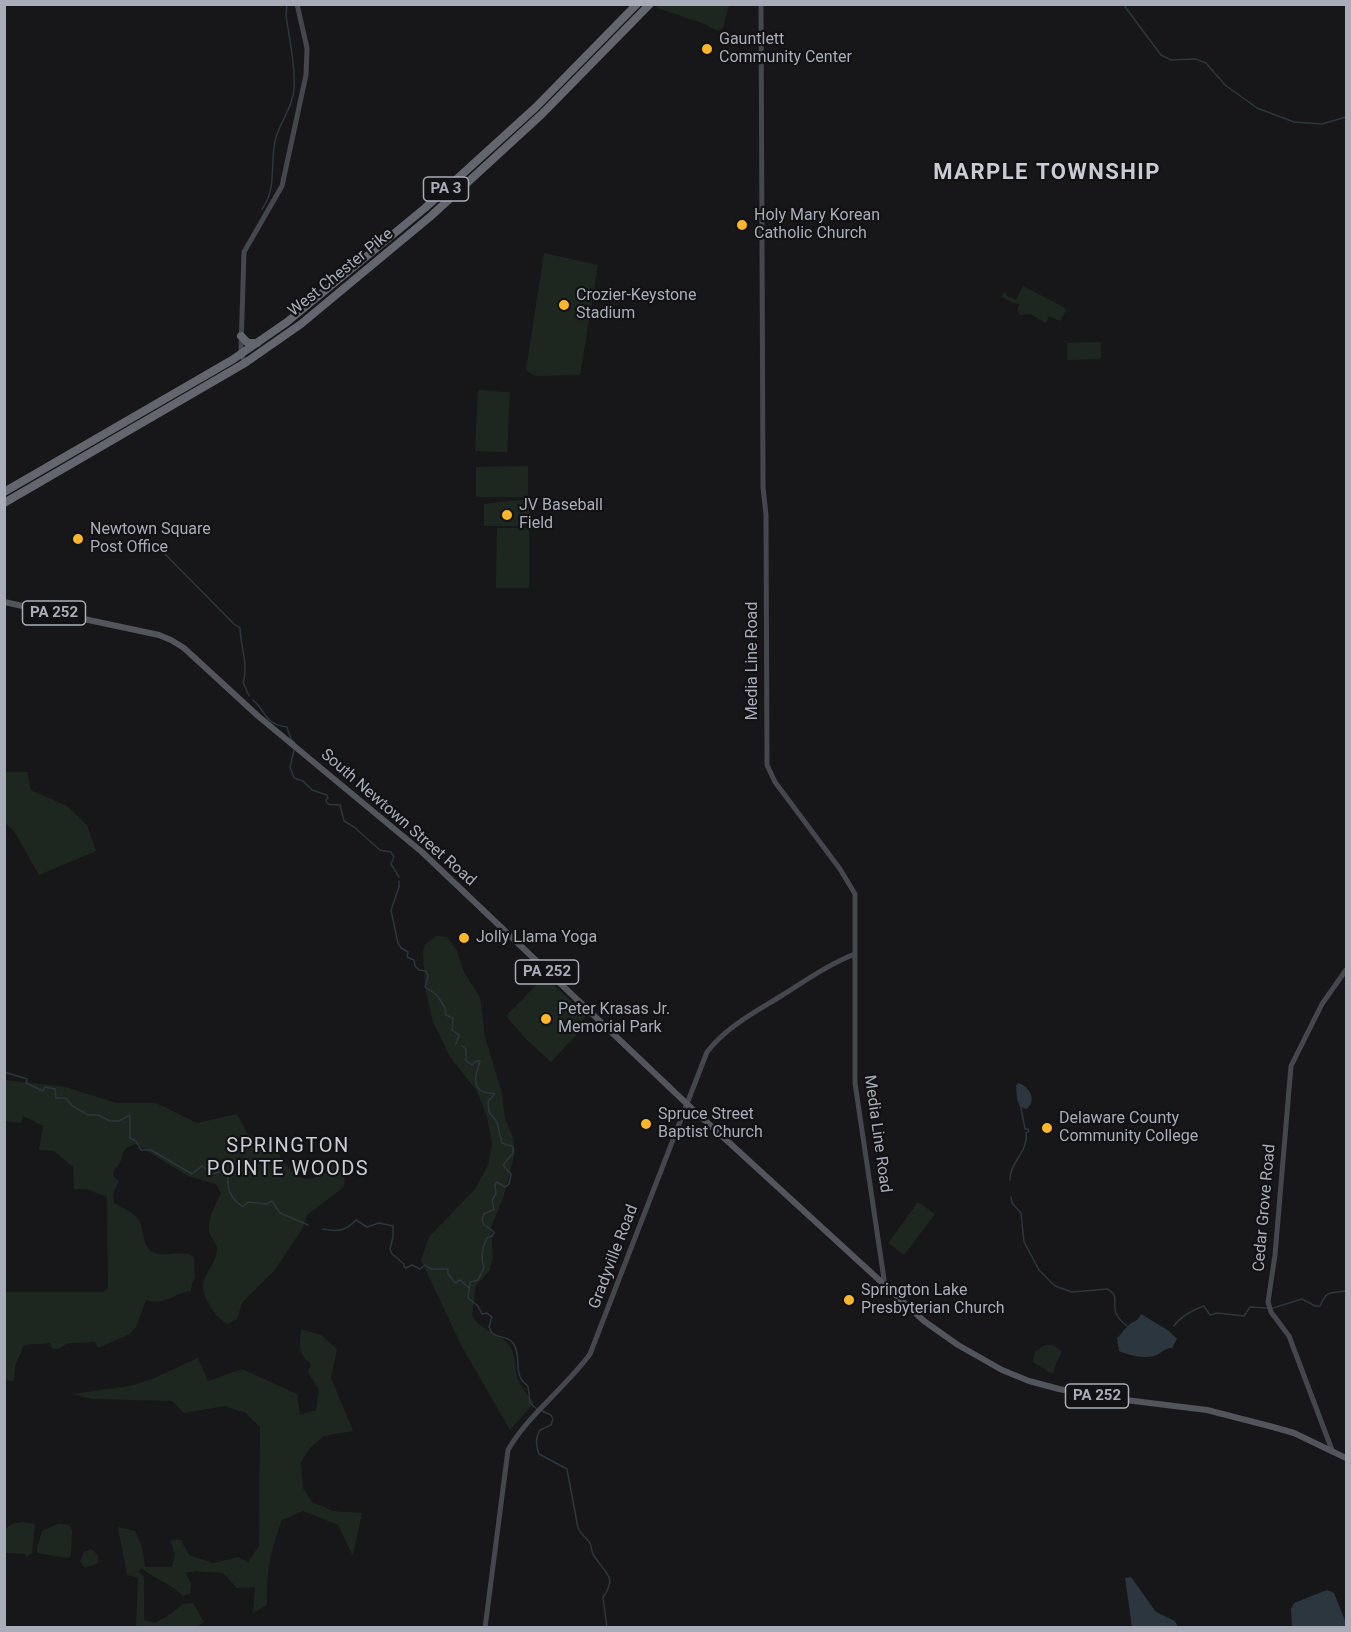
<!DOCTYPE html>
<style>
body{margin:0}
#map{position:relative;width:1351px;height:1632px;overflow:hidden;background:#171719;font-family:Roboto,sans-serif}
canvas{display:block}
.frame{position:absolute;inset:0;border:6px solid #a8adb9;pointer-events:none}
</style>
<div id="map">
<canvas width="1351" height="1632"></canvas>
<div class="frame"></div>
</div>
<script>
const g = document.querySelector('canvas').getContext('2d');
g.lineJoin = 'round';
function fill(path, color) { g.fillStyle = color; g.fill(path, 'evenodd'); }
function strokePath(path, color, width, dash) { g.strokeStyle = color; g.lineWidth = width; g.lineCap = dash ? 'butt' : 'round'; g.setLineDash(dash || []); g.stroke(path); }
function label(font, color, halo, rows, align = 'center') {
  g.font = font + ' Roboto,sans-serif'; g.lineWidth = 4.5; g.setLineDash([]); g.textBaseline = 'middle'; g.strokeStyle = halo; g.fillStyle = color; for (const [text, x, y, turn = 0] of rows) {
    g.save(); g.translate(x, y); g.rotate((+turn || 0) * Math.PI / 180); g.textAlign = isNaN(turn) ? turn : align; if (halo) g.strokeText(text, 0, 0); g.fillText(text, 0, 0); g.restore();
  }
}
fill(new Path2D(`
 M 660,5 L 660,4 L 729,5 L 723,28 L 718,31 L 700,22 L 657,8 Z
 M 544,253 L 598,265 L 580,375 L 578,375 L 537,376 L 531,374 L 526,370 Z
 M 1023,286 L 1067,309 L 1060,321 L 1049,316 L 1046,323 L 1030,314 L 1020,315 L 1017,310 L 1020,304 L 1013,303 L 1001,297 L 1004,292 L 1007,294 L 1007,296 L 1016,300 Z
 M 1101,342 L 1101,359 L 1067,360 L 1067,343 Z
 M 478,390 L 510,392 L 507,452 L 475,451 Z
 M 528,466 L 528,497 L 476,497 L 476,467 Z
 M 529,499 L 530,526 L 484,526 L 484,504 Z
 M 497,528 L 529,528 L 529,588 L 496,588 Z
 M 4,770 L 5,772 L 27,772 L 31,790 L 67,806 L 87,825 L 96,851 L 39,875 L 14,831 L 5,823 Z
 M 437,936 L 447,937 L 457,951 L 464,972 L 480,997 L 485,1037 L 502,1094 L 505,1118 L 513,1138 L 515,1152 L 503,1198 L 491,1227 L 493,1257 L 490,1270 L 476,1285 L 472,1315 C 479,1331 498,1331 508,1344 C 517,1353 514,1368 518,1380 C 521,1388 529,1396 534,1403 L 510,1430 L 461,1345 L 421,1260 L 429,1237 L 475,1189 L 488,1165 L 492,1144 L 487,1117 L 477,1091 L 450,1057 L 433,1022 L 425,988 L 423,952 L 425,944 Z
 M 545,976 L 586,1016 L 578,1026 L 581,1030 L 551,1062 L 526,1039 L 506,1016 Z
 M 5,1080 L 66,1087 L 116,1103 L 156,1103 L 197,1123 L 237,1114 L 248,1134 L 274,1148 L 290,1170 L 303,1179 L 313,1179 L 323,1170 L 327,1160 C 341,1168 347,1169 344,1187 L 307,1215 L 303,1228 L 274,1271 L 242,1303 L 237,1319 L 227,1324 C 217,1319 199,1294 204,1281 C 207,1270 216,1263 217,1251 C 218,1243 209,1237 209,1229 C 208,1218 216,1203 221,1193 L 216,1184 L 188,1176 L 136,1144 C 115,1150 128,1158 114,1170 L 113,1176 L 119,1181 L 113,1194 L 114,1203 C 121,1207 133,1212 138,1219 C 145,1229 141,1246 153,1252 C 165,1259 182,1248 194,1257 L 195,1278 L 192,1283 L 191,1291 C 174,1293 165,1306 146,1300 L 136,1327 L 130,1334 L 98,1348 L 95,1342 L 69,1343 L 58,1349 L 52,1349 L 50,1343 L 24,1345 L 15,1366 L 14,1381 L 5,1380 L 5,1292 L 103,1292 L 108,1288 L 107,1197 L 86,1189 L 74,1189 L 73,1167 L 54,1151 L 39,1150 L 43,1126 L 23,1116 L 21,1123 L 5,1121 Z
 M 918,1202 L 935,1214 L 904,1255 L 888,1243 Z
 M 301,1329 L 321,1335 L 337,1349 L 331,1378 L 353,1431 L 324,1436 L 310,1448 L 301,1462 L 303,1488 L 312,1502 L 333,1511 L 362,1513 L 353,1556 L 338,1525 L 303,1511 L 282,1520 C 270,1551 266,1573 267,1605 L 253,1613 L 255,1587 L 237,1588 L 223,1573 L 196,1571 L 186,1573 L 191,1584 L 190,1594 L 183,1596 C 171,1583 154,1579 141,1568 L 139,1571 L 144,1577 L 144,1620 L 155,1623 L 171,1614 L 182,1604 L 193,1603 L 204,1622 L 197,1627 L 136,1627 L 138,1578 L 127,1575 L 118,1527 L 135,1531 L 142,1547 L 145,1567 L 172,1567 L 175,1554 L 170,1540 L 181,1540 L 189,1555 L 213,1563 L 238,1557 L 248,1562 L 259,1546 L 260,1427 L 246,1413 L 225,1406 L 184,1413 L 172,1401 L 92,1399 L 72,1394 L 130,1386 L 150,1380 L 198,1358 L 208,1381 L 242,1369 L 297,1394 L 300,1415 L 316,1410 L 319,1390 L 308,1372 L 311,1364 C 297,1352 300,1346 301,1329 Z
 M 1045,1345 L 1053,1345 L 1062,1351 L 1054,1368 L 1054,1372 L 1051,1373 L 1033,1362 L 1035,1352 Z
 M 23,1522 L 35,1524 L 32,1553 L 27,1557 L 25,1554 L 5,1553 L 5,1529 L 12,1524 Z
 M 58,1524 L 69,1525 L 72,1530 L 71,1555 L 67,1558 L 37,1553 L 37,1547 L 42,1531 Z
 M 91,1549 C 97,1553 99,1556 98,1563 L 85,1568 L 80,1562 L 84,1552 Z`), '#1e271f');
fill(new Path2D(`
 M 1018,1083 C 1030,1087 1037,1099 1027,1109 L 1020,1107 L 1017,1099 L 1016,1086 Z
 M 1141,1314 L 1169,1331 L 1177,1339 L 1172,1348 C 1164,1348 1161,1354 1154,1356 C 1144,1359 1129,1355 1119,1351 L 1117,1338 C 1121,1335 1123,1330 1127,1327 C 1132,1321 1138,1322 1141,1314 Z
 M 1131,1577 L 1156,1612 L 1175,1621 L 1178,1627 L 1132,1627 L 1125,1578 Z
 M 1327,1590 L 1334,1593 L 1346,1623 L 1346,1627 L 1292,1627 L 1291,1609 L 1294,1603 Z`), '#2c363e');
strokePath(new Path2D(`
 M 1123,4 L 1161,55 L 1171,60 L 1195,59 L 1206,63 L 1225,85 L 1257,108 L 1294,122 L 1322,124 L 1346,117
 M 262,209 C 278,187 269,162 276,137 C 281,121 293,106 294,89 C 296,67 289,38 286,15 L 287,4
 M 157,546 L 234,624 L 240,628 C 240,644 249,666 243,682 L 249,696
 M 253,700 C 267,712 264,724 287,727 L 291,739 L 295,743
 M 294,750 L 290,767 L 294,778 L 303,781 L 312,790 L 327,795 L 328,798 L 326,800 C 327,807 334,804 340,805 L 344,821 L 354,827 L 380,850 L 391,852 L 394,857 L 391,864 L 399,877
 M 399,881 L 399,887 L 391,910 L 398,943 L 401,948 L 408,952 L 407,957 L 414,960 L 415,966 L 419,970 L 426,971 L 428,976 L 425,987 L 437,995 L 445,1008 L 446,1015 L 453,1018 L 452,1030 L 459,1035 L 456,1044
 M 462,1046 L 466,1049 L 466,1061 L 472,1065 L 476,1061 L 480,1061 C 478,1070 471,1082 480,1090 C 483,1093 491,1093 495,1094 L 488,1101 L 489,1112 L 497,1122 L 502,1143 L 513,1147 L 513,1153 L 503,1165 L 511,1174 L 509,1184 L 505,1187 L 497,1182 L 495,1184 L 496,1194 L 492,1200 L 494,1209 L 484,1214 L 482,1219 L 484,1225 L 493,1231 L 494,1233 L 492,1236 L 487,1238 C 482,1248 480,1257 484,1267 L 478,1280 L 470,1282 L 468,1298 L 478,1306 L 482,1314 L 487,1313 L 492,1317 L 489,1327 L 492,1333 C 498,1338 508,1336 513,1343 C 523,1356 511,1375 528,1386 L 530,1403 L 537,1409
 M 4,1072 L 27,1079 L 26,1083 L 43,1091 L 45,1087 L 55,1089 L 56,1098 L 66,1098 L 71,1105 L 88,1115 L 98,1115 L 110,1121 L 119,1121 L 130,1115 L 130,1138 L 136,1141 L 141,1150 L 151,1150 L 192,1174 L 202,1166 L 213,1174 L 224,1170 L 229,1173 C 225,1187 231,1199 243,1207 L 248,1202 L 267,1204 L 272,1201 L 280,1213 L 308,1225
 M 1010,1180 C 1009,1163 1029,1151 1026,1133 L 1029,1131 L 1028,1129 L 1025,1129 L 1021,1108
 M 1011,1197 L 1012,1203 L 1021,1213 L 1024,1242 L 1039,1270 L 1055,1286 L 1072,1292 L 1107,1289 C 1118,1294 1114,1300 1115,1310 C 1116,1317 1122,1322 1127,1326
 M 323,1229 C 337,1232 346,1231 356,1220 L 367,1227 L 379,1223 L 393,1226 L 393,1237 L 390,1249 L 392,1254 L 404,1264 L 404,1267 L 406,1268 L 412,1265 L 420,1269 L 425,1265 L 431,1269 L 448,1269 L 448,1274 L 455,1283 L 460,1280 L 468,1287
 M 1273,1308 L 1302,1299 L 1315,1306 L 1320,1306 C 1327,1290 1330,1293 1346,1291
 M 1174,1326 C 1180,1317 1194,1309 1204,1306 L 1210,1315 L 1217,1313 L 1244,1316 L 1250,1307 L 1267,1308
 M 542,1411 L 551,1415 L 553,1419 L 551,1425 L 540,1430 C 535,1439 536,1445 539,1454 L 567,1469 L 578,1528 C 581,1535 586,1537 590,1543 C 592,1547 591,1552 594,1556 C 605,1573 618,1577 603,1597 L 607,1628`), '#2c363e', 1.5);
strokePath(new Path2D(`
 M 761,4 L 763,487 L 766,515 L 767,765 L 775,782 L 840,869 L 855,894 L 855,1083 L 885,1286
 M 245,363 L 241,354 L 241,349 L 244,252 L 282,186 L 306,75 L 307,48 L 297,4
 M 1332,1450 L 1289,1336 L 1271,1312 L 1268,1302 L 1275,1255 L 1291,1066 L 1322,1004 L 1346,970
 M 485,1628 L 508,1450 C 526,1417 567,1386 590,1354 L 707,1052 C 726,1027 755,1012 781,996 C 805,981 829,964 855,954`), '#45474e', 5);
strokePath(new Path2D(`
 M 4,602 L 159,635 L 171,640 L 184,648 L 258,716 L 422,852 L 687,1104 L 924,1321 L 958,1345 L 1002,1370 L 1029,1381 L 1059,1389 L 1101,1397 L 1207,1410 L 1273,1427 L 1294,1433 L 1346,1458`), '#53555d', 6);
strokePath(new Path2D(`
 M 241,336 L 248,343 L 257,343
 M 4,492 L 232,360 L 287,322 L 425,208 L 536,107 L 637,4
 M 4,503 L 245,363 L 301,324 L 431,216 L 542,114 L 650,4`), '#63666f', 8);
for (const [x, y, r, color] of [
 [707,49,6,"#fbb62c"],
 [742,225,6,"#fbb62c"],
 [564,305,6,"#fbb62c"],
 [507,515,6,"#fbb62c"],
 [78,539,6,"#fbb62c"],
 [464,938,6,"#fbb62c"],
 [546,1019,6,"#fbb62c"],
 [646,1124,6,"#fbb62c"],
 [1047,1128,6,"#fbb62c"],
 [849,1300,6,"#fbb62c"]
]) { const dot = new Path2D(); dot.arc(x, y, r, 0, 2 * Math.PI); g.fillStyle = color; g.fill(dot); strokePath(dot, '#121214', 2); }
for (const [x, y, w] of [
 [446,189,45],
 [54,613,63],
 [547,972,63],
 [1097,1396,63]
]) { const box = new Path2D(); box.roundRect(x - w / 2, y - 12, w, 24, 4.5); g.fillStyle = '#121214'; g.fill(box); strokePath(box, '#a8adb9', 1.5); }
label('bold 15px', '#a8adb9', null, [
 ["PA 3",446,189],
 ["PA 252",54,613],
 ["PA 252",547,972],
 ["PA 252",1097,1396]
]);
label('16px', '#a8adb9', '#121214', [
 ["Gauntlett",719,40],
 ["Community Center",719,58],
 ["Holy Mary Korean",754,216],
 ["Catholic Church",754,234],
 ["Crozier-Keystone",576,296],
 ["Stadium",576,314],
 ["JV Baseball",519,506],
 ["Field",519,524],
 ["Newtown Square",90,530],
 ["Post Office",90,548],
 ["Jolly Llama Yoga",476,938],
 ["Peter Krasas Jr.",558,1010],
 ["Memorial Park",558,1028],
 ["Spruce Street",658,1115],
 ["Baptist Church",658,1133],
 ["Delaware County",1059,1119],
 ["Community College",1059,1137],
 ["Springton Lake",861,1291],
 ["Presbyterian Church",861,1309]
], 'left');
label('16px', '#a8adb9', '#121214', [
 ["West Chester Pike",341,273,-39],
 ["Media Line Road",753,661,-90],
 ["South Newtown Street Road",398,818,41],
 ["Media Line Road",877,1134,82],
 ["Cedar Grove Road",1265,1208,-85],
 ["Gradyville Road",614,1257,-69]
]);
g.letterSpacing = '1.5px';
label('20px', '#c9ccd5', '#121214', [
 ["SPRINGTON",288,1147],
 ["POINTE WOODS",288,1170]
]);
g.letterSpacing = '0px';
g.letterSpacing = '1.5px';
label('bold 22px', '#c9ccd5', '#121214', [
 ["MARPLE TOWNSHIP",1047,173]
]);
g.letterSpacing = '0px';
</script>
